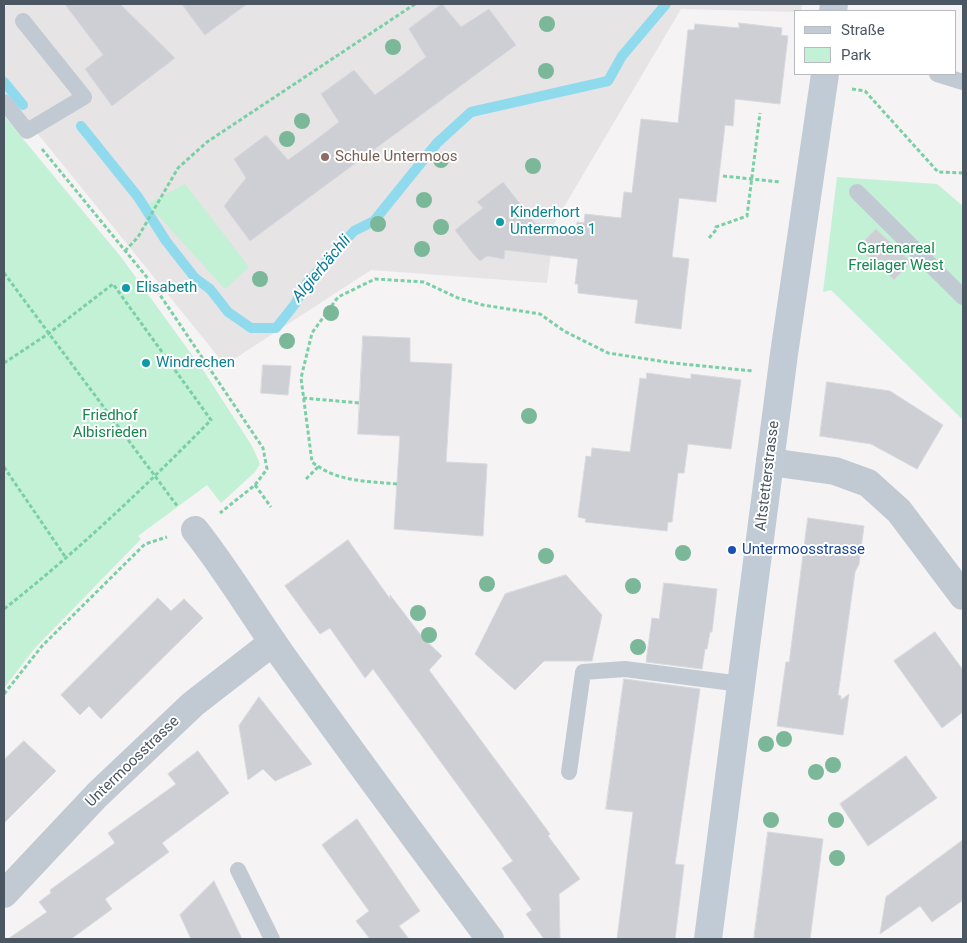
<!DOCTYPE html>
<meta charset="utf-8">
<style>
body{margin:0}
#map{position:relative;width:967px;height:943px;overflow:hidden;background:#f5f3f3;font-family:Roboto,sans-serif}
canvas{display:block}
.frame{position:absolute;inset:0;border:5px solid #4a5661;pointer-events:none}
.legend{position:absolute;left:794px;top:10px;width:162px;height:65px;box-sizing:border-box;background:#fff;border:1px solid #b7bbc0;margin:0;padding:6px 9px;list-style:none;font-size:15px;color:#4a5661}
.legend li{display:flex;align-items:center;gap:10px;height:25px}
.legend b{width:25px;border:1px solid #b7bbc0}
</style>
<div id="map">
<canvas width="967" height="943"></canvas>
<div class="frame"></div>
<ul class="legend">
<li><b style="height:6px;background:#c1cbd6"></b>Straße</li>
<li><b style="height:14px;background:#c3f1d5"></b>Park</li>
</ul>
</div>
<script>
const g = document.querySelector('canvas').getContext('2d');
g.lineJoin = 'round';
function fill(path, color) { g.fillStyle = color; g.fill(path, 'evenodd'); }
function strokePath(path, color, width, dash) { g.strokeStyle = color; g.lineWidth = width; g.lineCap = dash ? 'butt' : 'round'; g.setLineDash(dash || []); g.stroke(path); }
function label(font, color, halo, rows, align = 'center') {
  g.font = font + ' Roboto,sans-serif'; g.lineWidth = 4; g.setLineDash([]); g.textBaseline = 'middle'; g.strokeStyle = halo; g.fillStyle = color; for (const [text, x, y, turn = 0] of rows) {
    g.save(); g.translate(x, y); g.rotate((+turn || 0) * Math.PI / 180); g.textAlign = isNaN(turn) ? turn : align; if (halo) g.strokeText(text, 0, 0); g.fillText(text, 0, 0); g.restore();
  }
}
fill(new Path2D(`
 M 8,4 L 802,4 L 801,11 L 796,12 L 681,9 L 555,222 L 547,283 L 371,270 L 225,365 L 4,92 L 4,8 Z`), '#e6e4e5');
fill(new Path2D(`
 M 4,116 L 121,257 L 205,373 L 252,446 L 260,464 L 255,472 L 221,503 L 207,485 L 138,536 L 141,539 L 35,648 L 4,688 Z
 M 837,177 L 937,184 L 963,206 L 963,420 L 831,290 L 823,292 Z
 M 185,184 L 249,267 L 225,289 L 148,204 Z`), '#c3f1d5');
strokePath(new Path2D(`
 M 4,82 L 23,105
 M 81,126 L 138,197 L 166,241 L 195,278 L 210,289 L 228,312 L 251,328 L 276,328 L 295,304 L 307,283 L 354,231 L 374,221 L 437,143 L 471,112 L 608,81 L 622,56 L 666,4`), '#90daee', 10);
const building = new Path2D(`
 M 65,4 L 120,4 L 175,58 L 112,106 L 85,69 L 103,55 Z
 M 182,4 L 247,4 L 205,35 Z
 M 442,4 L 461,27 L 489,9 L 516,45 L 250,241 L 224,206 L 246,178 L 234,159 L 266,135 L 288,160 L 313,142 L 339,122 L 321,94 L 354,70 L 375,95 L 401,76 L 426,57 L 409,29 Z
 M 739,23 L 782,28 L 781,35 L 788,36 L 780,104 L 735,99 L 733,126 L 725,125 L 716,202 L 679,198 L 672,257 L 689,259 L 681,329 L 635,323 L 638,300 L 578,293 L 578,284 L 575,284 L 578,259 L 505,250 L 504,259 L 487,256 L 480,261 L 474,255 L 455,230 L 483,208 L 477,202 L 503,182 L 535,223 L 576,231 L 577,222 L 584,223 L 585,214 L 621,218 L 624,192 L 632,193 L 641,119 L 678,123 L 688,30 L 694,30 L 695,24 L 739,28 Z
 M 876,229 L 911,262 L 894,280 L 859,247 Z
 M 363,336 L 410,338 L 410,362 L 452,364 L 446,462 L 487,464 L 483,536 L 394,529 L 400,436 L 358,434 Z
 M 263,365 L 291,366 L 288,395 L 261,393 Z
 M 647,373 L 691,379 L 691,374 L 741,380 L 731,449 L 688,444 L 684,473 L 678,473 L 672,522 L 668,522 L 667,531 L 585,522 L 586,519 L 578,517 L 586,456 L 591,457 L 592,448 L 630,452 L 640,378 L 646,379 Z
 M 827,382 L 890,391 L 943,425 L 917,469 L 871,444 L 820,436 Z
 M 808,518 L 864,526 L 859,564 L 855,572 L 838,695 L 841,696 L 841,700 L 849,694 L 843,735 L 777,726 L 786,662 L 789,662 Z
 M 348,540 L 390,599 L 390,595 L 423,638 L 442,656 L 429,670 L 550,834 L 548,836 L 580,879 L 559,894 L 560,939 L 544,939 L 526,914 L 532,910 L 502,868 L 513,861 L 373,669 L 365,678 L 330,628 L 320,634 L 285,586 Z
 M 566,575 L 602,615 L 592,661 L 544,661 L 515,690 L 475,654 L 505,594 Z
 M 664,583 L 717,589 L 712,632 L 710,632 L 707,649 L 705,649 L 702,669 L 646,662 L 652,618 L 659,619 Z
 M 158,598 L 171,611 L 184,599 L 203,618 L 101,719 L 89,706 L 80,715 L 61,695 Z
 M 935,632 L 963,670 L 963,712 L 942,728 L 894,661 Z
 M 624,679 L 700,689 L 675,864 L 684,865 L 675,939 L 617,939 L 633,812 L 606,809 Z
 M 259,697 L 312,764 L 275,781 L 263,769 L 248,780 L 239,726 Z
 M 24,741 L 56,771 L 4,823 L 4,760 Z
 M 198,751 L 229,793 L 162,843 L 169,852 L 105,899 L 112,909 L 71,939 L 8,939 L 47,912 L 39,902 L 51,893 L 50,890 L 115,843 L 108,833 L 176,784 L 168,774 Z
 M 906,756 L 937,798 L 868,846 L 840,804 Z
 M 357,819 L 420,911 L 399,926 L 409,939 L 370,939 L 356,921 L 369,911 L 322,845 Z
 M 768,832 L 823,839 L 810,939 L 754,939 Z
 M 963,840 L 963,900 L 932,922 L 920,906 L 880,934 L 886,897 Z
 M 214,881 L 242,939 L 191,939 L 180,915 Z`);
fill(building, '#cdcfd5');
strokePath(building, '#d7d9de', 1);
strokePath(new Path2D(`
 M 852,89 L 865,91 L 938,172 L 963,173
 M 42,149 L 154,286 L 263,448 L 267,469 L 255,485 L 220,513
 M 723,176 L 780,182
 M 709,238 L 716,230 L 716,227 L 747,216 L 760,113
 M 125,251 L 138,237 L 178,168 L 207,142 L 415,4
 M 4,273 L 178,507
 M 4,363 L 48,334 L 113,284 L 211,420 C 145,487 78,551 4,609
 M 303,398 L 360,403
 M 4,467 L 66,558
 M 306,479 L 318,467
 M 397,484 C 366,481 337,482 312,462 L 301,378 L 312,333 L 338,297 L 375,279 L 424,282 L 458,298 L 483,305 L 540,314 L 564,331 L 608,353 L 673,363 L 753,371
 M 255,485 L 271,507
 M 4,694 L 42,646 L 145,544 L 167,537`), '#7ad0a6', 3, [4, 2.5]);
strokePath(new Path2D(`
 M 937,74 L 963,82
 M 4,102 L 27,131 L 84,97 L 23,21
 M 857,192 L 963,297
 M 569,772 L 583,672 L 625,669 L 741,684
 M 238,870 L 272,939`), '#c1cad2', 16);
strokePath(new Path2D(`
 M 770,462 L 835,471 L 868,483 L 899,511 L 963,596
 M 195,530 C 226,569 252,613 281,654 C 350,750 420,845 490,939
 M 4,894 L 97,795 L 193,704 L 273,642`), '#c1cad2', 28);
strokePath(new Path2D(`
 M 833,11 L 834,4
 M 708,939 L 784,354 L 825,74`), '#c1cbd6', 28);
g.fillStyle = '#7bb799';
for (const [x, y] of [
 [547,24],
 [393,47],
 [546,71],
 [302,121],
 [287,139],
 [441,160],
 [533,166],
 [424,200],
 [378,224],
 [441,227],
 [422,249],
 [260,279],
 [331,313],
 [287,341],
 [529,416],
 [683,553],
 [546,556],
 [487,584],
 [633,586],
 [418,613],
 [429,635],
 [638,647],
 [784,739],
 [766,744],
 [833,765],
 [816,772],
 [771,820],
 [836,820],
 [837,858]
]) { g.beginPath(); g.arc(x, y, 8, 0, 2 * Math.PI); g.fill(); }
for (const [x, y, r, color] of [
 [325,157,5,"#8d6e63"],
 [500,222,5,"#0f9aa8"],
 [126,288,5,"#0f9aa8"],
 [146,363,5,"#0f9aa8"],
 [732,550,5,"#1a4fb4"]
]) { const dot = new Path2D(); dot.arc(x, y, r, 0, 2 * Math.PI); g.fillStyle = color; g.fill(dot); strokePath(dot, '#fff', 2); }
label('15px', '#785e54', '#fff', [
 ["Schule Untermoos",335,157]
], 'left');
label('15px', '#0d838f', '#fff', [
 ["Kinderhort",510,213],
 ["Untermoos 1",510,230],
 ["Elisabeth",136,288],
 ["Windrechen",156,363]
], 'left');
label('15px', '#17864f', '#fff', [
 ["Gartenareal",896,249],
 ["Freilager West",896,266],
 ["Friedhof",110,416],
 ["Albisrieden",110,433]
]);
label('15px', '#4a5661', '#fff', [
 ["Altstetterstrasse",768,476,-83],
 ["Untermoosstrasse",133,762,-44]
]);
label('15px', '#164399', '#fff', [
 ["Untermoosstrasse",742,550]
], 'left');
label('italic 16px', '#0c7c9b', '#fff', [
 ["Algierbächli",322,269,-50]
]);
</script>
